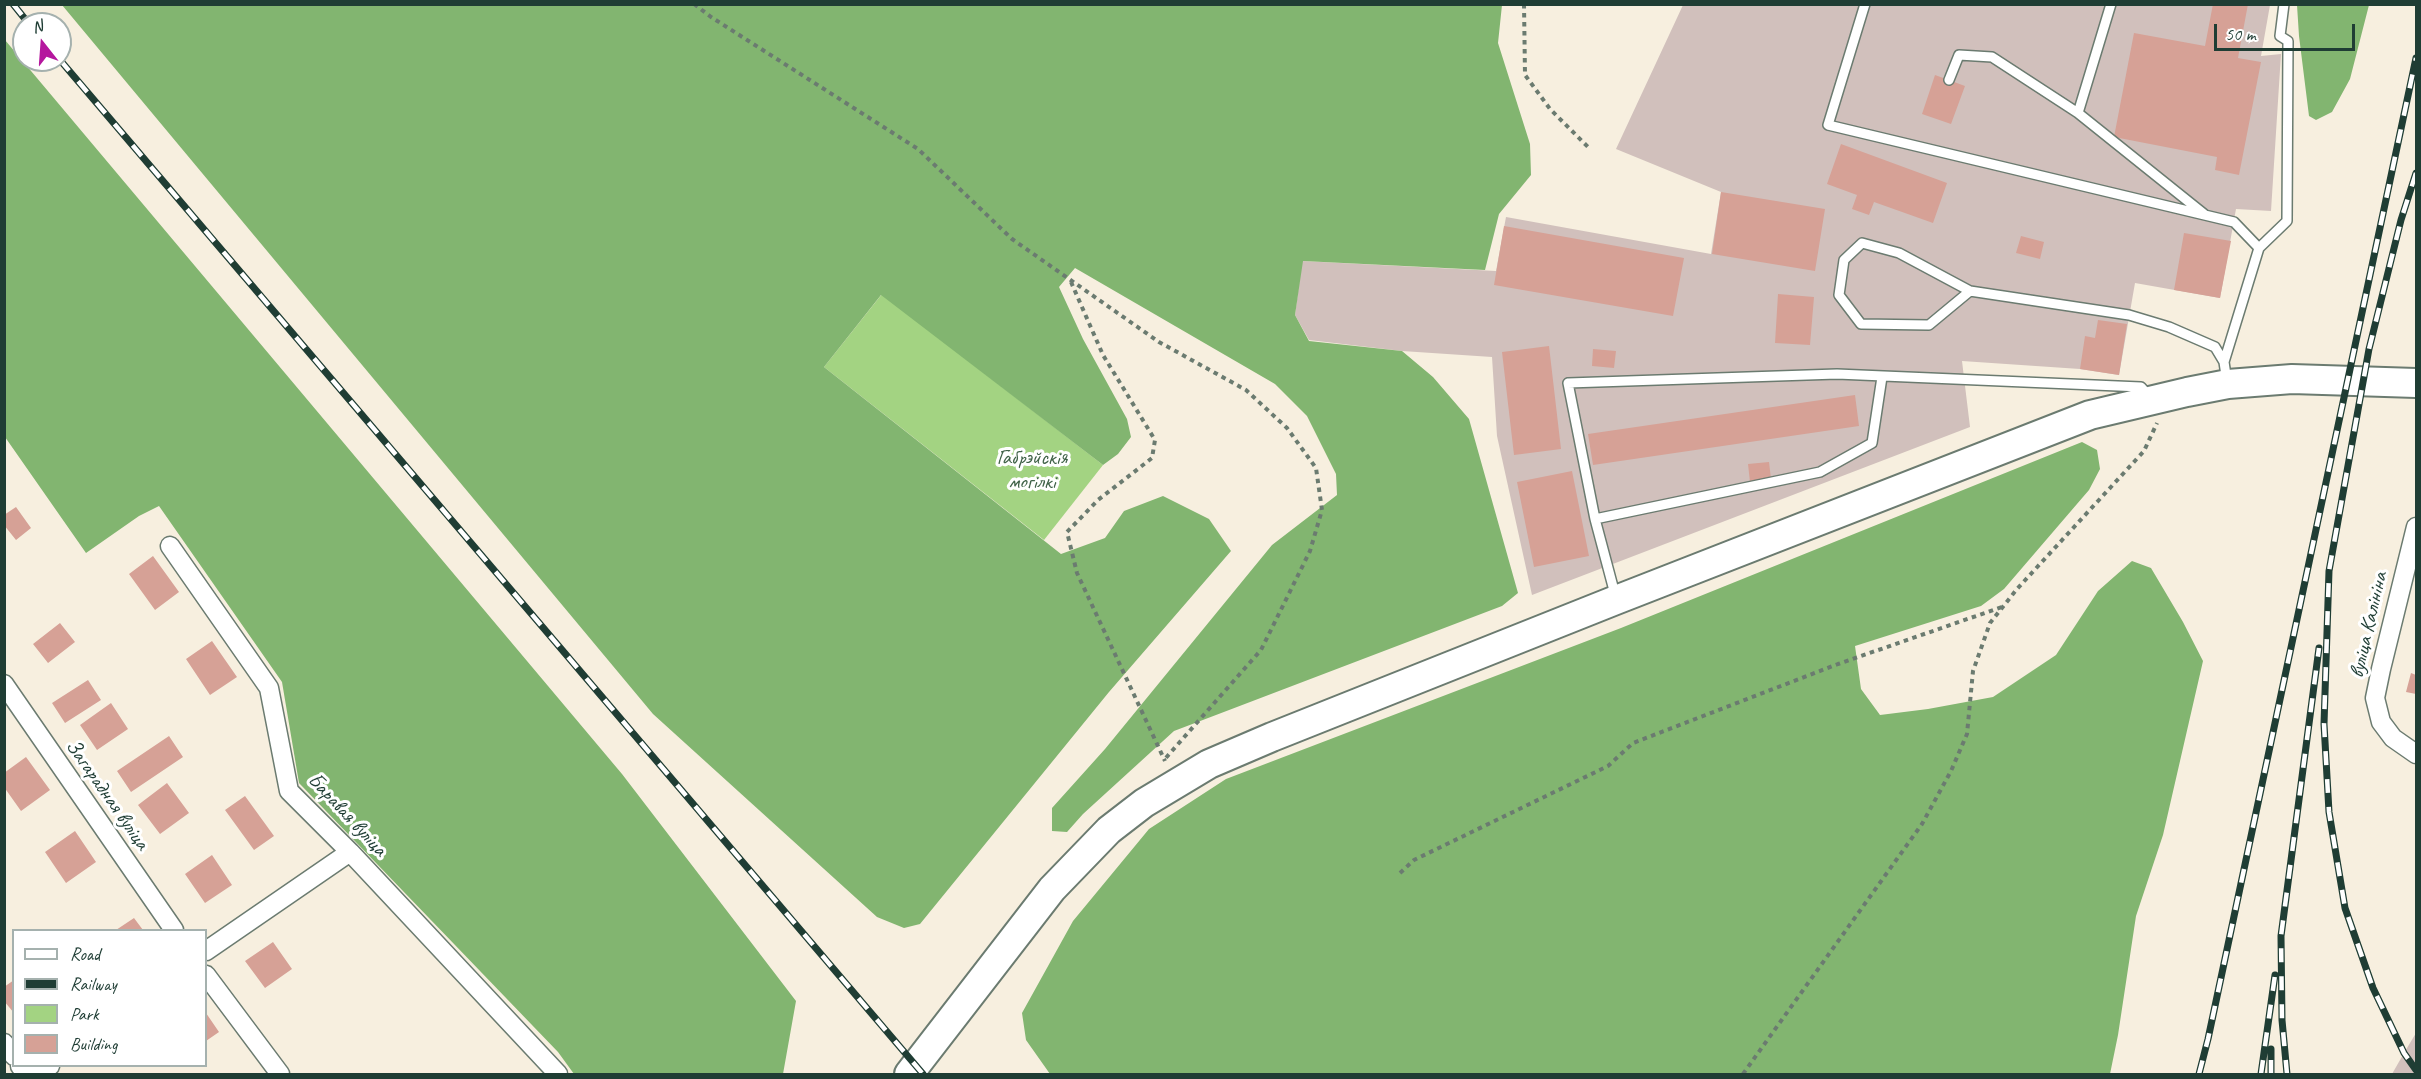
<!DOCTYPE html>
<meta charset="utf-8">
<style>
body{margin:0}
#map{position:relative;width:2421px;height:1079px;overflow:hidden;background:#f7efdf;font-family:Caveat,sans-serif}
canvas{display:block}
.frame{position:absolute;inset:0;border:6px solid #1f3d34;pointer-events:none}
.legend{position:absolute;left:12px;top:929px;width:195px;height:138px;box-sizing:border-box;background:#fff;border:2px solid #a5b1ae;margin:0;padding:8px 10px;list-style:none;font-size:18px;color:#1f3d34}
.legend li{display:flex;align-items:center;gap:12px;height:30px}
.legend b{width:30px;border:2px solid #a5b1ae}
.north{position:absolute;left:12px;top:12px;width:60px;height:60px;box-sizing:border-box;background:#fff;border:2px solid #a5b1ae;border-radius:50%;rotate:343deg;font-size:16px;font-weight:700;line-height:24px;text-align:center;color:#1f3d34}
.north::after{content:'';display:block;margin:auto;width:21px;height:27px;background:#b5179e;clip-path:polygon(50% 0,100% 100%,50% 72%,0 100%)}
.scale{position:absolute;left:2214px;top:24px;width:141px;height:27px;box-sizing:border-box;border:3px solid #1f3d34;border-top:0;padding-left:8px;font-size:18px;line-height:21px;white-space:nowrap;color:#1f3d34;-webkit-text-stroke:4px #fff;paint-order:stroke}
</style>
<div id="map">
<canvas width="2421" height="1079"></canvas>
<div class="frame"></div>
<ul class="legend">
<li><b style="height:8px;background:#fff"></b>Road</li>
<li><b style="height:8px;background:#1f3d34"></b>Railway</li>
<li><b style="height:16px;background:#a3d382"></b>Park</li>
<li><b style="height:16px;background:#d6a196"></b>Building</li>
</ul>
<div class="north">N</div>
<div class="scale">50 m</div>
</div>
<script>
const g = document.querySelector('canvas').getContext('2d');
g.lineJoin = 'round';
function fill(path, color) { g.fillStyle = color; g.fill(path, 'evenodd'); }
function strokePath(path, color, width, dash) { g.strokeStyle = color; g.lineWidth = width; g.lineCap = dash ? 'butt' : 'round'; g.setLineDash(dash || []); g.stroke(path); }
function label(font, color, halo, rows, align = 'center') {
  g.font = font + ' Caveat,sans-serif'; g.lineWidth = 6; g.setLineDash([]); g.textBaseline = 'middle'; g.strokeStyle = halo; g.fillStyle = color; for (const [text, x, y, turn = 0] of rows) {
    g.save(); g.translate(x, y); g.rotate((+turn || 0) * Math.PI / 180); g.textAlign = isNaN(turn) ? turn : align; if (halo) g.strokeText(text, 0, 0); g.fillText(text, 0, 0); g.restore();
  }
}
fill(new Path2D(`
 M 1683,5 L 2270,5 L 2261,56 L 2281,54 L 2271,211 L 2236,209 L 2220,298 L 2135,283 L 2119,375 L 2080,369 L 1962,361 L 1970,427 L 1532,595 L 1497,436 L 1492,357 L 1402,351 L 1309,340 L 1295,315 L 1302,261 L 1496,271 L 1506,217 L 1711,254 L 1721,192 L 1616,149 Z
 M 2416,1033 L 2416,1074 L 2392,1074 L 2404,1053 Z`), '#d1c0bc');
fill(new Path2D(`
 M 882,294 L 1103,465 L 1044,540 L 824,367 Z`), '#a3d382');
fill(new Path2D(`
 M 62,5 L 1502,5 L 1498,43 L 1530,144 L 1531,175 L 1499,214 L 1485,270 L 1303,261 L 1295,315 L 1309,341 L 1402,351 L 1433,377 L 1469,419 L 1518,593 L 1502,606 L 1174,731 L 1083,814 L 1067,832 L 1052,831 L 1052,808 L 1105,749 L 1272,545 L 1337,495 L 1336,474 L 1307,416 L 1275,384 L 1075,268 L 1059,287 L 1083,339 L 1127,419 L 1131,437 L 1118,454 L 1103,465 L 881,295 L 824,367 L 1061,554 L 1105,538 L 1124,511 L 1163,496 L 1209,519 L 1231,551 L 1109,692 L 920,924 L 904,928 L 877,917 L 653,714 Z
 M 2297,5 L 2369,5 L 2350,79 L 2332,112 L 2316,120 L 2309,116 L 2299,36 Z
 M 5,40 L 622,774 L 796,1001 L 783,1074 L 574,1074 L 558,1052 L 299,783 L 282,682 L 159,506 L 139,516 L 86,553 L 5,437 Z
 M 2082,442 L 2097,450 L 2100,469 L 2089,490 L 2004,589 L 1981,606 L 1855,646 L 1861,689 L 1880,715 L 1928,709 L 1993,697 L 2056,655 L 2098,591 L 2132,561 L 2151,568 L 2183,622 L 2203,661 L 2163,835 L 2136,916 L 2118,1035 L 2110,1074 L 1050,1074 L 1026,1040 L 1022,1013 L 1073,921 L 1149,829 L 1226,779 L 1621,628 Z`), '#82b570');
fill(new Path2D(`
 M 2213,4 L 2248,4 L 2238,58 L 2261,62 L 2239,175 L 2215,170 L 2217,157 L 2114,137 L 2134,33 L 2205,46 Z
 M 1935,75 L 1965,86 L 1951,124 L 1922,114 Z
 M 1841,144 L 1947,183 L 1933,223 L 1874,202 L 1869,215 L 1852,209 L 1857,195 L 1827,184 Z
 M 1721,192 L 1825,209 L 1815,271 L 1712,254 Z
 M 1504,226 L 1684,258 L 1673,316 L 1494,285 Z
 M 2184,233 L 2231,241 L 2220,298 L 2174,290 Z
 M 2021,236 L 2044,242 L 2040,259 L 2016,253 Z
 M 1778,294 L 1814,297 L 1810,345 L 1775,343 Z
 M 2098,320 L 2127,324 L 2119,375 L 2080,369 L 2085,336 L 2095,338 Z
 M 1549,346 L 1561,449 L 1514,455 L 1502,352 Z
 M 1593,349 L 1616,351 L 1614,368 L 1592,366 Z
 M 1855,395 L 1859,426 L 1593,465 L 1588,434 Z
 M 1769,462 L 1771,479 L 1750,482 L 1748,464 Z
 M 1572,471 L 1589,556 L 1534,567 L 1517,482 Z
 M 16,507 L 31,528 L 16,540 L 4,525 L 4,515 Z
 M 153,556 L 179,592 L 155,610 L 129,574 Z
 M 60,623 L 75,642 L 48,663 L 33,644 Z
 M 212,641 L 237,677 L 210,695 L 186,659 Z
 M 2411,673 L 2416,675 L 2416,694 L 2406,692 Z
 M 88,680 L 101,700 L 65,723 L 52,703 Z
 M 111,703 L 128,729 L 97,750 L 80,725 Z
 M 169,736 L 183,757 L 131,792 L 117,771 Z
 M 26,757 L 50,790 L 21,811 L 4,787 L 4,773 Z
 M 167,783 L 189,813 L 160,834 L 138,805 Z
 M 245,796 L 274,836 L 254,850 L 225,810 Z
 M 75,831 L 96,862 L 66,883 L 45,852 Z
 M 212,855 L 232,885 L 205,903 L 185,874 Z
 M 134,918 L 143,930 L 116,930 Z
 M 273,942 L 292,969 L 265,988 L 245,961 Z
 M 14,980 L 14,1013 L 4,1001 L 4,987 Z
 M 206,1013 L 219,1032 L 206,1041 Z`), '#d6a196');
const lane = new Path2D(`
 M 1865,4 L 1828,125 L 2234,222 L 2259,248 L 2224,362
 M 2111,4 L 2078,113 L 2204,214
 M 1949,80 L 1959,55 L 1992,57 L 2078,113
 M 2259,248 L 2287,221 L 2288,41 L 2280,36 L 2284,4
 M 1970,291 L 1929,325 L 1861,324 L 1839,295 L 1844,260 L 1862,243 L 1899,253 L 1970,291 L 2129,315 L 2169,327 L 2215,347 L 2224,362 L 2227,382
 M 1882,377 L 1872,443 L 1820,472 L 1595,519 L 1568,383 L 1837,374 L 2141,387 L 2149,396
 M 1595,519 L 1616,598`);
const street = new Path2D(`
 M 2416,527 L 2381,669 L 2375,698 L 2381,722 L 2393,738 L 2416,754
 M 170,546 L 269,688 L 289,791 L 350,852 L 558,1074
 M 4,684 L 174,930
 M 206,951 L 350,852
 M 206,975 L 280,1074
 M 4,1043 L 14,1056
 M 20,1066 L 27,1074
 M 38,1074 L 50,1066`);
const primary = new Path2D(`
 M 909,1074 L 1052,889 L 1109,830 L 1144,803 L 1209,764 L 1272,737 L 1616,600 L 2090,415 L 2187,392 L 2228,384 L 2292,379 L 2416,383`);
strokePath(lane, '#6b7b70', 12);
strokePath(street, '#6b7b70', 21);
strokePath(primary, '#6b7b70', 32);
strokePath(new Path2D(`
 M 694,4 L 711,17 L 918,149 L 1012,239 L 1159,342 L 1246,390 L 1287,428 L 1316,468 L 1322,510 L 1310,551 L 1261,650 L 1164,760
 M 1524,4 L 1525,75 L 1550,109 L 1589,148
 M 1071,282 L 1103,355 L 1155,440 L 1152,458 L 1098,500 L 1067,532 L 1077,573 L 1165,761
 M 1400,873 L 1414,860 L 1608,766 L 1633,743 L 1838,664 L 2002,607
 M 1743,1074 L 1922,824 L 1951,771 L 1967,734 L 1973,671 L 1990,623 L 2017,589 L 2144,451 L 2157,423`), '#6b7b70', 4, [4.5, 4.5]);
strokePath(lane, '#fff', 9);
strokePath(street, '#fff', 18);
strokePath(primary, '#fff', 28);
const rail = new Path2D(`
 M 13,4 L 29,24
 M 60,60 L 923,1074
 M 2416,173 L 2401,220 L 2369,349 L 2329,571 L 2324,724 L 2329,812 L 2345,908 L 2373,988 L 2404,1053 L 2416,1070
 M 2199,1074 L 2208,1039 L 2416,58
 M 2261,1074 L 2275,975
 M 2271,1074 L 2271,1049
 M 2287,1074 L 2282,1020 L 2281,936 L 2319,648`);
strokePath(rail, '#1f3d34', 7);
strokePath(rail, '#fff', 4.5, [14]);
label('21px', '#406248', '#fff', [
 ["Габрэйскія",1032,458],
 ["могілкі",1032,482]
]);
label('21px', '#1f3d34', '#fff', [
 ["вуліца Калініна",2369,625,-77],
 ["Загарадная вуліца",107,795,55],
 ["Баравая вуліца",347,815,47]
]);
</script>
